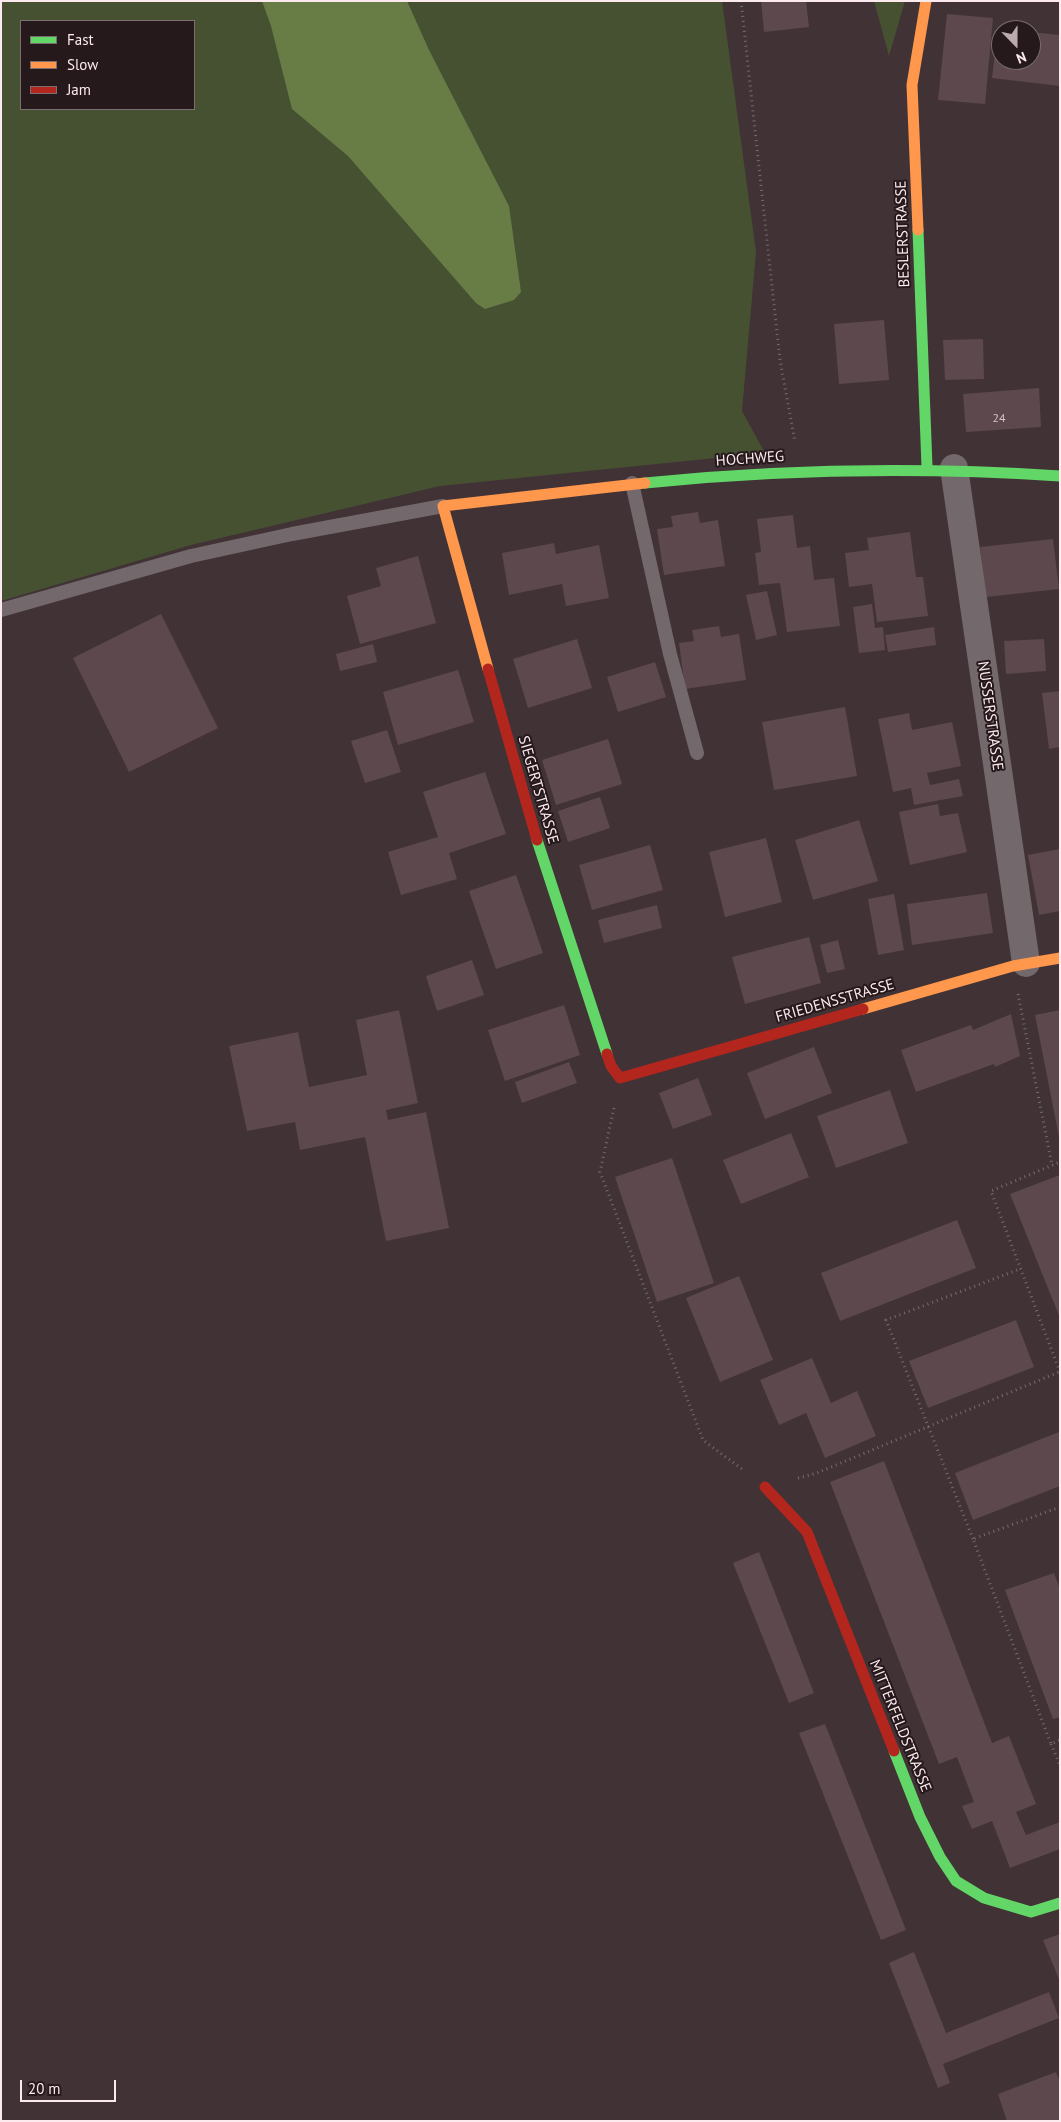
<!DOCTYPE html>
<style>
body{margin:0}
#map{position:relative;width:1061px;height:2122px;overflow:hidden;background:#413236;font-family:"PT Sans",sans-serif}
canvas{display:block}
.frame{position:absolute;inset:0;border:2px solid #fdeaee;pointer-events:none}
.legend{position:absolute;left:20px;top:20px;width:175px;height:90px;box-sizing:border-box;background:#25191c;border:1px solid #7b6d70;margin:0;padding:6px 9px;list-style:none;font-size:15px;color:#fdeaee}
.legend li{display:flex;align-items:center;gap:10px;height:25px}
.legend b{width:25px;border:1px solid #7b6d70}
.north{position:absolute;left:991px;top:20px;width:50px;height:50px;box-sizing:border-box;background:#25191c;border:1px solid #7b6d70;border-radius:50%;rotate:158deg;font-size:14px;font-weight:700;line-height:20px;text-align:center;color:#fdeaee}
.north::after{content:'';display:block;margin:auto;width:18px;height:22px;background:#bbaaae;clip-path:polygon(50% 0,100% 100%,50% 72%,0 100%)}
.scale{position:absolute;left:20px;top:2080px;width:96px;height:22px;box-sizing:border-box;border:2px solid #fdeaee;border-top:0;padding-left:6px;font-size:15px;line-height:18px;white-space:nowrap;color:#fdeaee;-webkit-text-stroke:4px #25191c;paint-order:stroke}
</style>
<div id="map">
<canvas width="1061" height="2122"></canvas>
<div class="frame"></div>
<ul class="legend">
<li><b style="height:6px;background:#63d668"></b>Fast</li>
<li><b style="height:6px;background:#ff974d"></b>Slow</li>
<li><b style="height:6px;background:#b3261e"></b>Jam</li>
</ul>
<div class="north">N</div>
<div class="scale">20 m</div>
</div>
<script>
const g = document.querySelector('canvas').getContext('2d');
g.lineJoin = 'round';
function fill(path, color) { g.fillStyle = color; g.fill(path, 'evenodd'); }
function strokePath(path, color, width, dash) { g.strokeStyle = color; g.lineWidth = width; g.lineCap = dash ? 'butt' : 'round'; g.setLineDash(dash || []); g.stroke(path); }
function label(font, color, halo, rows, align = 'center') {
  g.font = font + ' "PT Sans",sans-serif'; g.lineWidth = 4; g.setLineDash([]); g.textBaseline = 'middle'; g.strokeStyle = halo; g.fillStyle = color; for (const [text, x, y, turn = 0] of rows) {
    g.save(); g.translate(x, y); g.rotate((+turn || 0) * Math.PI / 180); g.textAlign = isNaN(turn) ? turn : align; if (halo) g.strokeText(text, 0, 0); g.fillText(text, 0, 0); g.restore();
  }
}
fill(new Path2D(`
 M 1,1 L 722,1 L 756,252 L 742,411 L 765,453 L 440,486 L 191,545 L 1,601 ZM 21,21 L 194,21 L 194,109 L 21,109 Z
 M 874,1 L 905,1 L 889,56 Z`), '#465131');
fill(new Path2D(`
 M 262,1 L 407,1 L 429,50 L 509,206 L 521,292 L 514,300 L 485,309 L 476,303 L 348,156 L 292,109 L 271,26 Z`), '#687d45');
fill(new Path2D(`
 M 761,1 L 806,1 L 809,27 L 764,32 Z
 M 947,14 L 993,18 L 985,104 L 938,100 Z
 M 998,28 L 1001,29 L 1001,60 L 1031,60 L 1031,32 L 1060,35 L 1060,86 L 992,78 Z
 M 884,320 L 889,380 L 839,384 L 834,324 Z
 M 983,339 L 984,379 L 945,380 L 943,340 Z
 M 1039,388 L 1041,427 L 966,432 L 963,394 Z
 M 698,512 L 700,523 L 718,520 L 725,566 L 664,575 L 657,529 L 673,527 L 671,516 Z
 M 793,515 L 797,548 L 810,546 L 814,580 L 834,578 L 840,626 L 787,632 L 780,583 L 759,585 L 755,553 L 761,552 L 757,519 Z
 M 910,532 L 916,577 L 923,577 L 928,616 L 877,622 L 872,584 L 849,587 L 845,553 L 869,550 L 867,538 Z
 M 1053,539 L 1059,589 L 986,597 L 980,547 Z
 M 554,543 L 556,554 L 599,545 L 609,598 L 566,606 L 562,584 L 509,595 L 502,553 Z
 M 418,556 L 436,623 L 360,644 L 347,596 L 381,586 L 376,568 Z
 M 767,591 L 777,635 L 756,640 L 746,595 Z
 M 872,604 L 875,628 L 883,627 L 885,650 L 859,653 L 853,607 Z
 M 161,614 L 218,728 L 129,772 L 73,658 Z
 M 719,626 L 721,637 L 739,634 L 746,680 L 685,689 L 679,643 L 694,641 L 692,630 Z
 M 934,627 L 936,645 L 888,652 L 885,635 Z
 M 577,639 L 592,688 L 528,708 L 513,659 Z
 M 1044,639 L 1046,671 L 1006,674 L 1004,641 Z
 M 373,644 L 377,662 L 340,671 L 336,654 Z
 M 655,662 L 666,697 L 618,712 L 607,677 Z
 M 458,670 L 474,722 L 398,745 L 383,692 Z
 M 1060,691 L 1060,747 L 1049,749 L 1042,693 Z
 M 845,707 L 857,776 L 774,790 L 762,722 Z
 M 909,713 L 912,730 L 952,722 L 961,766 L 927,773 L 930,785 L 959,779 L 963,796 L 914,805 L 911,788 L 893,792 L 878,719 Z
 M 387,730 L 401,772 L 365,783 L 351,741 Z
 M 608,739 L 622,784 L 556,805 L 542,760 Z
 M 485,772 L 506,834 L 449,853 L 457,879 L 401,895 L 388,852 L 438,837 L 423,792 Z
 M 600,797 L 610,828 L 568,842 L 558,811 Z
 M 938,804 L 940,816 L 958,813 L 967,852 L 910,865 L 899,812 Z
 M 859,820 L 878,881 L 813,900 L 795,840 Z
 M 766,838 L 782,902 L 725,917 L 709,852 Z
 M 650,845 L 663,890 L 592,910 L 579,865 Z
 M 1060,849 L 1060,911 L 1039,915 L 1028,855 Z
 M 516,875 L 543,953 L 496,969 L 469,891 Z
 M 987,893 L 993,933 L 912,945 L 907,904 Z
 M 894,894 L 904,950 L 878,955 L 868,899 Z
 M 657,905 L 662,928 L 604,943 L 598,920 Z
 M 809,937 L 821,983 L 745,1004 L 732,957 Z
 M 838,940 L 845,969 L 827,973 L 820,945 Z
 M 472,960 L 484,995 L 437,1011 L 426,976 Z
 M 564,1005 L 580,1055 L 505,1081 L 488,1030 Z
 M 399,1010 L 418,1103 L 386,1110 L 388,1120 L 426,1112 L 449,1228 L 386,1241 L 365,1137 L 300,1150 L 295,1122 L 247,1131 L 229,1046 L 298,1032 L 309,1087 L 367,1075 L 356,1020 Z
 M 1060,1010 L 1060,1137 L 1059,1137 L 1035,1015 Z
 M 1011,1014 L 1020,1056 L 995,1067 L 994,1064 L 916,1092 L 901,1050 L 971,1025 L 973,1030 Z
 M 814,1047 L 832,1093 L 765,1119 L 747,1073 Z
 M 569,1062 L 577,1083 L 522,1103 L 515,1082 Z
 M 698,1078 L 712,1115 L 673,1129 L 659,1093 Z
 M 890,1090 L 908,1143 L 836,1168 L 817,1116 Z
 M 791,1133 L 809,1177 L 741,1204 L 723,1160 Z
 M 672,1158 L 714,1283 L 657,1302 L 615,1177 Z
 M 1060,1175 L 1060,1318 L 1010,1194 Z
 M 957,1220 L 976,1268 L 840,1321 L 821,1273 Z
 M 739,1276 L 773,1360 L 720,1382 L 686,1298 Z
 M 1016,1320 L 1034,1367 L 928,1408 L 909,1361 Z
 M 812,1358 L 831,1403 L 857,1391 L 876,1436 L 825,1458 L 806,1413 L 779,1425 L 760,1380 Z
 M 1059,1432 L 1060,1486 L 973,1520 L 955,1473 Z
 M 884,1461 L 992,1743 L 1009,1736 L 1036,1804 L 1016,1812 L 1026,1835 L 1060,1822 L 1060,1849 L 1010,1868 L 992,1821 L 972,1829 L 962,1806 L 974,1802 L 957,1757 L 939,1764 L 830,1482 Z
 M 759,1552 L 814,1693 L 789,1703 L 733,1563 Z
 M 1054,1573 L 1060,1589 L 1060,1717 L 1053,1719 L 1005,1590 Z
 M 825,1724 L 906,1930 L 881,1940 L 799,1733 Z
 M 1060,1934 L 1060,1982 L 1043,1940 Z
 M 914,1952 L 946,2033 L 1049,1992 L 1059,2018 L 943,2064 L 950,2083 L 938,2088 L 889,1963 Z
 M 1056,2072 L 1060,2082 L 1060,2121 L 1007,2121 L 998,2094 Z`), '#5c484d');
strokePath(new Path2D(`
 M 741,1 L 780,360 L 795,442
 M 1018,994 L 1052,1165
 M 614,1108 L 600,1172 L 703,1440 L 742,1469
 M 1060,1372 L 991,1191 L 1060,1162
 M 798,1478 L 817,1473 L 1059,1372
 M 1060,1507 L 973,1539 L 1051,1744 L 1060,1740
 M 973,1539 L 886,1320 L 1020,1269
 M 1051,1744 L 1060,1765`), '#776c6e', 3, [1, 4]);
strokePath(new Path2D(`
 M 632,483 L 670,654 L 697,753
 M 1,610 L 191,556 L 292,534 L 443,506`), '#73686b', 14);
strokePath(new Path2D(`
 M 954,468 L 1026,963`), '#73686b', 28);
strokePath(new Path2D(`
 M 918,230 L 927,467
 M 645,483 C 783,469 921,467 1060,476
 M 537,840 L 607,1054
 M 894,1751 L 920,1817 L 940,1857 L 956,1881 L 984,1898 L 1031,1912 L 1060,1903`), '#63d668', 11);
strokePath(new Path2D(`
 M 918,230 L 912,85 L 926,1
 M 488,669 L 443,506 L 645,483
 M 863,1009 L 1013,966 L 1060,958`), '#ff974d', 11);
strokePath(new Path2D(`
 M 488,669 L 537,840
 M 607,1054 L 611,1066 L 620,1078 L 863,1009
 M 765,1487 L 807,1532 L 894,1751`), '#b3261e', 11);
label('12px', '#d5c2c6', null, [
 ["24",999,419]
]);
label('15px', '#fdeaee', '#25191c', [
 ["BESLERSTRASSE",903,234,-92],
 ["HOCHWEG",750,459,-4],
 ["NUSSERSTRASSE",990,716,82],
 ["SIEGERTSTRASSE",538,790,74],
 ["FRIEDENSSTRASSE",835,1001,-16],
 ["MITTERFELDSTRASSE",900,1726,68]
]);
</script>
